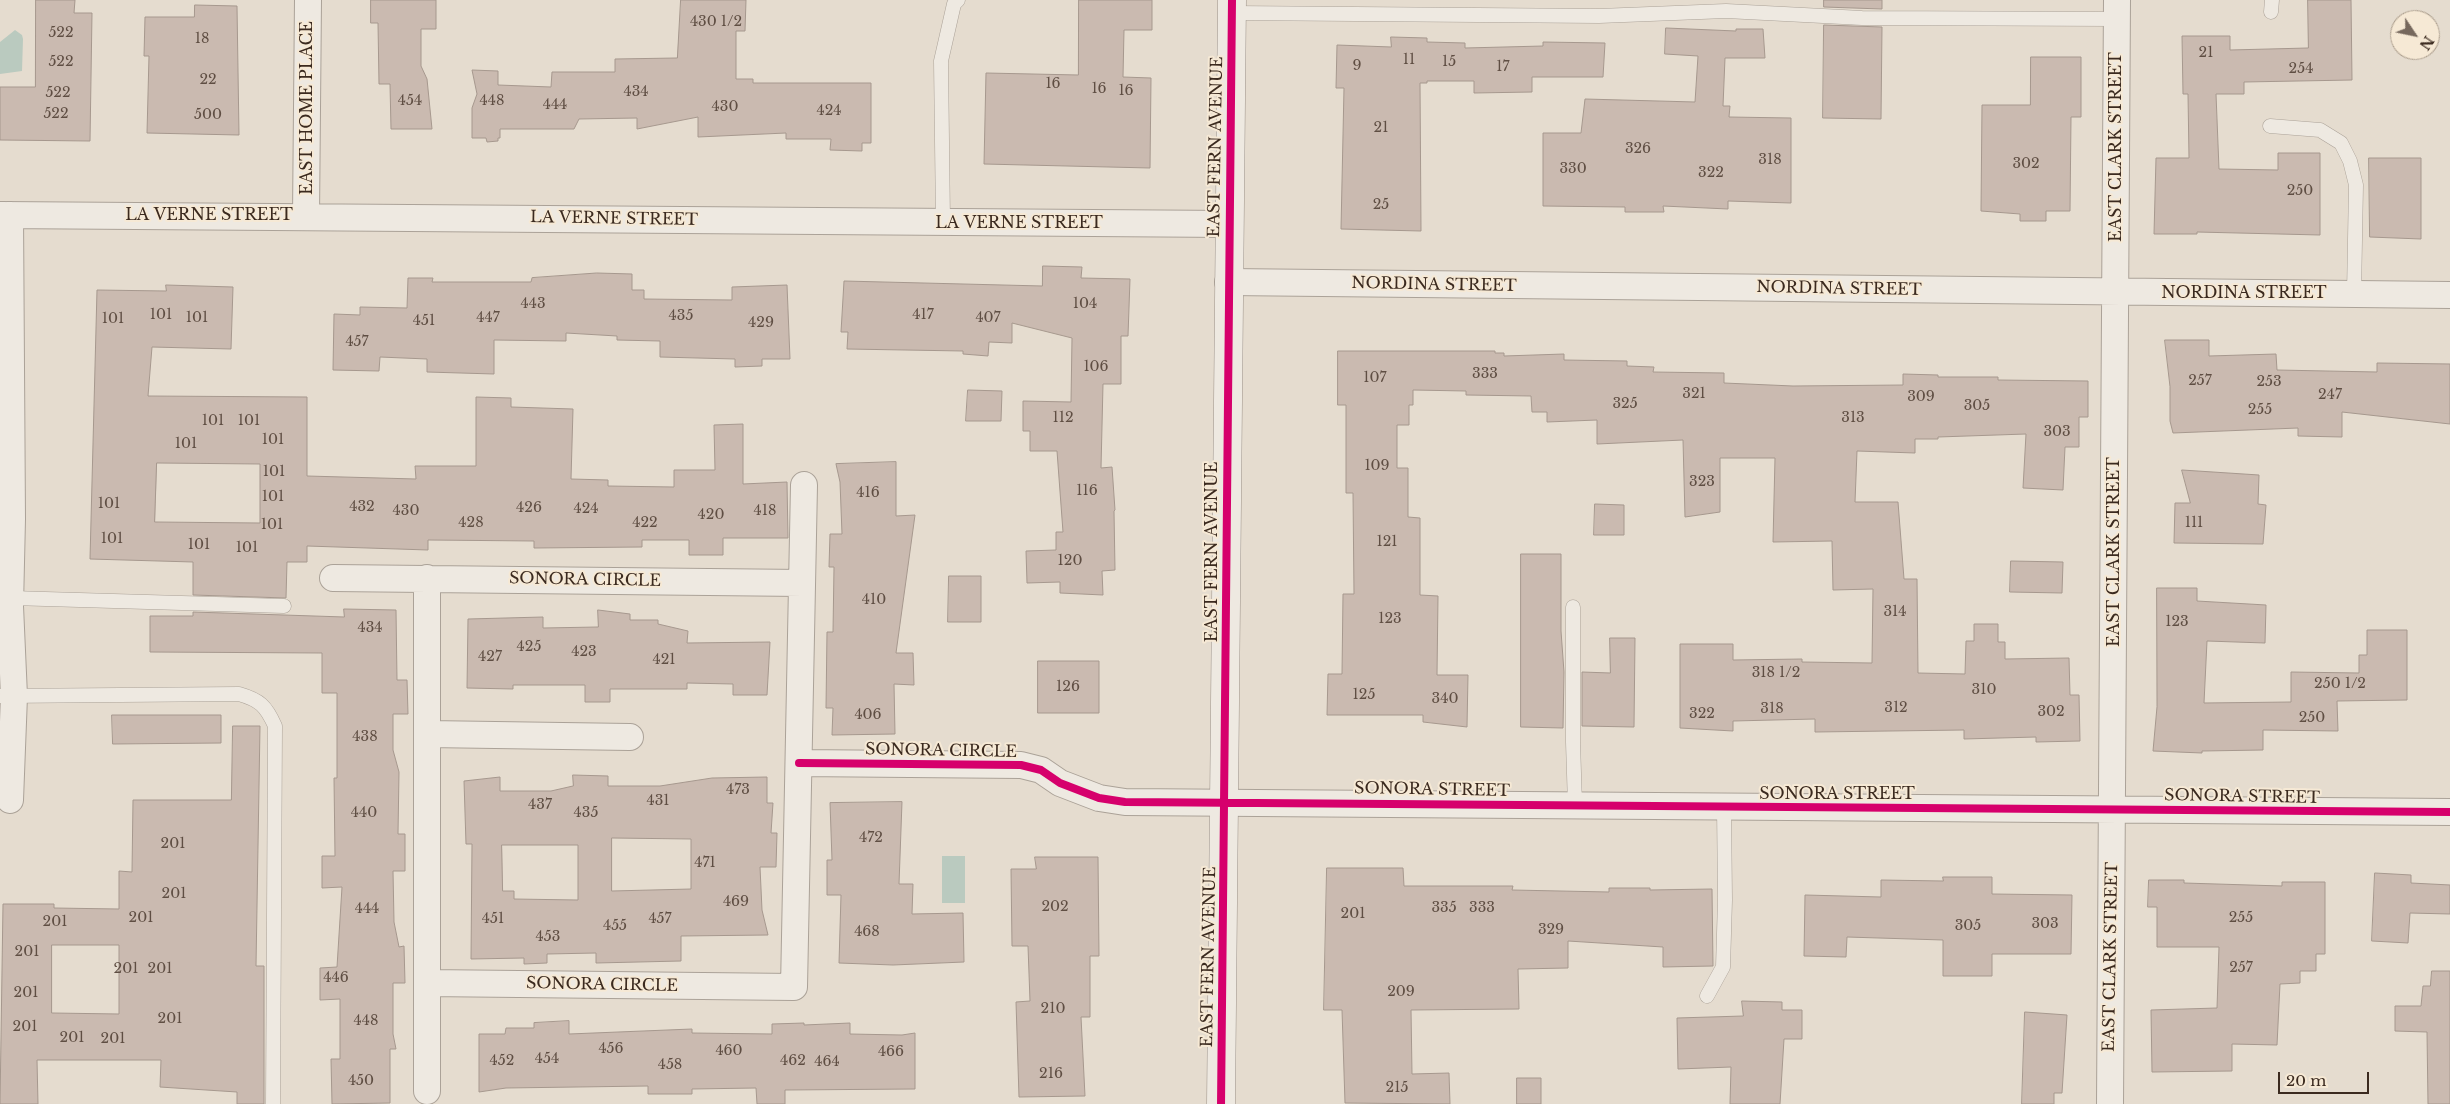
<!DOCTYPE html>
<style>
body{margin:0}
#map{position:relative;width:2450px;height:1104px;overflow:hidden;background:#e5dccf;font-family:"Libre Baskerville",serif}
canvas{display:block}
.north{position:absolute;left:2390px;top:10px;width:50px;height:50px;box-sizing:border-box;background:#f6e9d5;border:1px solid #ab9d8c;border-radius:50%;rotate:124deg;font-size:14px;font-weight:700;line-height:20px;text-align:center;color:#3b2a1f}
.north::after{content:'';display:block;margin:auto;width:18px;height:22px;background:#76685d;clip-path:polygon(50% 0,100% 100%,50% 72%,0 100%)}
.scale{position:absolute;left:2278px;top:1072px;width:91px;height:22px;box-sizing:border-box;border:2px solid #3b2a1f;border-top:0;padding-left:6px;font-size:15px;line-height:18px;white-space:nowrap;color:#3b2a1f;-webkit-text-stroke:4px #f6e9d5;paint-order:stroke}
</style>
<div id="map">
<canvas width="2450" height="1104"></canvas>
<div class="north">N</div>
<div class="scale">20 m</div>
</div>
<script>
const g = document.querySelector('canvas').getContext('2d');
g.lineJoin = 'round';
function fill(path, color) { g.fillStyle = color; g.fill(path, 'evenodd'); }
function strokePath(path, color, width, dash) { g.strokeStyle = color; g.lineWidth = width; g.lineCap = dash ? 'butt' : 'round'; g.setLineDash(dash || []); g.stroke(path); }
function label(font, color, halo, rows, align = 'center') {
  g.font = font + ' "Libre Baskerville",serif'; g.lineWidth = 4; g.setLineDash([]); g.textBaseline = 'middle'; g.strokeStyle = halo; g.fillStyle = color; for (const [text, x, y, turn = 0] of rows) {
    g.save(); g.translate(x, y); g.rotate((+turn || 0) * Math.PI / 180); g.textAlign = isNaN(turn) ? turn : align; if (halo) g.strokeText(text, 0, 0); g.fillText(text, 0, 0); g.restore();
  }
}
fill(new Path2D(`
 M 15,30 L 22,35 L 23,39 L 22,71 L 0,74 L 0,42 Z
 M 942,856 L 965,856 L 965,903 L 942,903 Z`), '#bacabf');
const building = new Path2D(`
 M 36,0 L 75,0 L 74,13 L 92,13 L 90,141 L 0,140 L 0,87 L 35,87 Z
 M 371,0 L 436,0 L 436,29 L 421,29 L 421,66 L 427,79 L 432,129 L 391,129 L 390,84 L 379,84 L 378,23 L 371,23 Z
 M 681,0 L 746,0 L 745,31 L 736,31 L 736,79 L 753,79 L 753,83 L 871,83 L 871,143 L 862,143 L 862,151 L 830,150 L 831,139 L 786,139 L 786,133 L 698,137 L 698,117 L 637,129 L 637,118 L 579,119 L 574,129 L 500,129 L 500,138 L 498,138 L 498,141 L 487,142 L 486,138 L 472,138 L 472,108 L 477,94 L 472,70 L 498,71 L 498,85 L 551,87 L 552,72 L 615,72 L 615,59 L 677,58 Z
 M 1079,0 L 1152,0 L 1152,30 L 1124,30 L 1123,77 L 1151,78 L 1150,168 L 984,164 L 986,73 L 1078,75 Z
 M 1824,0 L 1882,0 L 1882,9 L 1824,7 Z
 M 2308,0 L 2351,0 L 2352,80 L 2244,82 L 2244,94 L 2216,94 L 2219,169 L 2278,170 L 2278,153 L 2320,153 L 2320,235 L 2197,232 L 2197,234 L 2154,234 L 2156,158 L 2189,158 L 2188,94 L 2183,94 L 2182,36 L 2230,36 L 2230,50 L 2308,48 Z
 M 195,5 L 237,6 L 239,135 L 147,133 L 149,56 L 144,56 L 145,17 L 194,17 Z
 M 1824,25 L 1882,27 L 1881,119 L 1823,118 Z
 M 1666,28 L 1736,31 L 1736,29 L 1763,29 L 1765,58 L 1725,58 L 1723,106 L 1730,106 L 1729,117 L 1791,118 L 1791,203 L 1728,201 L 1728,209 L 1663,206 L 1664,212 L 1625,212 L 1625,207 L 1543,206 L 1543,133 L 1581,133 L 1585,99 L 1695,102 L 1698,56 L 1665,54 Z
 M 1391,37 L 1427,38 L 1427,42 L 1465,43 L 1465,48 L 1543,46 L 1543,42 L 1605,43 L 1603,77 L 1532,77 L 1532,92 L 1474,93 L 1474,81 L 1427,81 L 1427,83 L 1420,83 L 1421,231 L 1341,229 L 1344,88 L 1336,88 L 1337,45 L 1391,47 Z
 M 2031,57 L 2081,57 L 2081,117 L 2071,117 L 2070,211 L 2046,211 L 2046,221 L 2020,221 L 2020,214 L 1981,211 L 1982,105 L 2030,105 Z
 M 2369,158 L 2421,158 L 2421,239 L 2370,237 Z
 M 1043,266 L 1082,267 L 1081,278 L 1130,279 L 1128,336 L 1121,336 L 1121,384 L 1103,384 L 1101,468 L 1112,467 L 1115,510 L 1114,511 L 1115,570 L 1102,571 L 1103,595 L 1060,593 L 1060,582 L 1027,583 L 1026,551 L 1056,550 L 1056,532 L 1063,532 L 1057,451 L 1030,451 L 1030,431 L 1023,431 L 1023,401 L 1071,402 L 1072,338 L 1012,323 L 1012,343 L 989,342 L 988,356 L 963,354 L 963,351 L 847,349 L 848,332 L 841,332 L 844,281 L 1042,286 Z
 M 597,273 L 632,274 L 632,290 L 644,290 L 644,299 L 732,300 L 732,287 L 787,285 L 790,359 L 762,359 L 762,366 L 735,367 L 735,359 L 660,357 L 660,341 L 617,340 L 617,336 L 566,333 L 566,341 L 494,340 L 494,374 L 427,372 L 427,359 L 380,357 L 379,371 L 333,370 L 334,314 L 360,315 L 360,307 L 407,308 L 408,278 L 433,278 L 432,282 L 531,282 L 532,278 Z
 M 166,285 L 233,287 L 231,349 L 152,347 L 148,396 L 307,397 L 307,476 L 416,479 L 415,466 L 476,466 L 476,397 L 511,398 L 511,407 L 573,409 L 571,479 L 608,480 L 608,486 L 674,487 L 674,470 L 715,470 L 714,425 L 743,424 L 743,484 L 787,482 L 788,538 L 723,538 L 723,555 L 689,555 L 689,540 L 642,540 L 642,547 L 534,548 L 534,541 L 428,540 L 428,550 L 307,546 L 307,562 L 287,562 L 286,598 L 193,595 L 193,562 L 90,559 L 97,290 L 166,291 ZM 157,463 L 260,464 L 260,523 L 155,522 Z
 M 2165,340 L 2209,340 L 2209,356 L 2276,354 L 2277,370 L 2377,372 L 2377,363 L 2450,364 L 2450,424 L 2342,412 L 2342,437 L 2298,436 L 2298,428 L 2173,433 L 2170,421 L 2170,387 Z
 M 1338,351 L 1495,351 L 1495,353 L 1504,353 L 1504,356 L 1564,354 L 1564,360 L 1627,361 L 1627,366 L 1654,367 L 1653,372 L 1724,373 L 1724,383 L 1793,386 L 1903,385 L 1903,374 L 1938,375 L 1938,377 L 1998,377 L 1998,380 L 2088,381 L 2088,417 L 2079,417 L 2079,447 L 2065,447 L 2063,490 L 2023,488 L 2026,434 L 1938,437 L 1938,439 L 1915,439 L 1915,453 L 1857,451 L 1855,502 L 1898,502 L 1904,579 L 1917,579 L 1918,673 L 1965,674 L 1966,641 L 1974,641 L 1974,624 L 1998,624 L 1998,642 L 2005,642 L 2005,659 L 2069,658 L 2070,695 L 2079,695 L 2080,741 L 2036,742 L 2036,737 L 1964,739 L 1964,730 L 1815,732 L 1815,719 L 1733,721 L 1733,731 L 1680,728 L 1680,644 L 1733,644 L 1733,660 L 1802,659 L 1802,662 L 1872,663 L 1873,589 L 1833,590 L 1832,541 L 1773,542 L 1775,458 L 1720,458 L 1720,512 L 1685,517 L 1683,440 L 1597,444 L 1597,420 L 1547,422 L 1547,412 L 1532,412 L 1531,396 L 1466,395 L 1466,391 L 1413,390 L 1413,405 L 1409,405 L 1409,425 L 1397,425 L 1397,468 L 1408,468 L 1408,517 L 1420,518 L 1420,595 L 1438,596 L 1437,675 L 1468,675 L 1467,727 L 1423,722 L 1423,715 L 1327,715 L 1328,674 L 1342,674 L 1343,594 L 1354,594 L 1353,493 L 1346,493 L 1346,405 L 1338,405 Z
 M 968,390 L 1002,391 L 1001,421 L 966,421 Z
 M 896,462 L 896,516 L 915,515 L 896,653 L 913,653 L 914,685 L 894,684 L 895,734 L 832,735 L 833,708 L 826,708 L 827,632 L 833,632 L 834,567 L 829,567 L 830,534 L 842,534 L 840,482 L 836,464 Z
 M 2182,470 L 2259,475 L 2258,504 L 2266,505 L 2263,544 L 2174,543 L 2175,503 L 2190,503 Z
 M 1595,504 L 1624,505 L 1624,535 L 1594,535 Z
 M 1521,554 L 1561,554 L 1561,631 L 1564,672 L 1563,728 L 1521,727 Z
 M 2011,561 L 2063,562 L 2062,593 L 2010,592 Z
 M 949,576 L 981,576 L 981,622 L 948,622 Z
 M 2157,588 L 2197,588 L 2197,601 L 2266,605 L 2265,643 L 2207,641 L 2204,703 L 2291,702 L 2291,672 L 2359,673 L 2359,655 L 2367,655 L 2367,630 L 2407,630 L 2407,700 L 2337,701 L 2338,731 L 2263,730 L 2263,750 L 2202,751 L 2202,753 L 2153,751 L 2157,707 Z
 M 344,609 L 396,610 L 397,680 L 407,680 L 408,714 L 393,714 L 393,750 L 399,772 L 398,834 L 405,834 L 405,871 L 393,871 L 394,922 L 399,947 L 404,946 L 405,983 L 393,983 L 393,1034 L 396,1049 L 390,1049 L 390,1103 L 332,1104 L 331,1059 L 340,1059 L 340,999 L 320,1000 L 320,968 L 337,967 L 342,887 L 322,888 L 322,856 L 335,856 L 334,778 L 337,778 L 337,693 L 322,693 L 322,653 L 150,652 L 150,616 L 193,616 L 193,612 L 344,617 Z
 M 598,610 L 630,614 L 630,620 L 658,620 L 658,624 L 688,631 L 687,643 L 770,642 L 767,695 L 733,695 L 733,684 L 687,683 L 687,689 L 610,689 L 610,702 L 585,702 L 585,685 L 513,685 L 513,689 L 467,688 L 468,619 L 543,617 L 543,628 L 598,627 Z
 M 1610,638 L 1635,638 L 1634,727 L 1582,726 L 1582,672 L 1610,673 Z
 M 1038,661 L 1099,661 L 1099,713 L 1038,713 Z
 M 112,715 L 221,715 L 221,743 L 113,744 Z
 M 233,726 L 260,726 L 256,966 L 264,966 L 264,1104 L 237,1104 L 237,1092 L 160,1087 L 161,1060 L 37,1060 L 38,1104 L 0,1104 L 3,904 L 54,904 L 54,908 L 119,909 L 119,871 L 132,872 L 133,800 L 231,800 ZM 52,945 L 119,945 L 119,1014 L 52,1013 Z
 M 573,775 L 608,776 L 608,786 L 660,786 L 712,778 L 767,777 L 767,803 L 773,803 L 771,833 L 777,833 L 776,867 L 760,867 L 762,910 L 768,935 L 681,936 L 681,961 L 596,963 L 596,953 L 547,954 L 547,963 L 524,964 L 524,958 L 471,959 L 472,844 L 466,844 L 464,781 L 500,777 L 500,791 L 551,791 L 573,786 ZM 612,838 L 691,839 L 691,889 L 612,891 ZM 502,845 L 578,845 L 578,900 L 514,899 L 514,891 L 503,891 Z
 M 902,802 L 899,884 L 913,884 L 912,914 L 963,913 L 964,962 L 893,965 L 839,963 L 841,895 L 827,895 L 827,860 L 832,860 L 830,803 Z
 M 1035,857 L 1098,857 L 1099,956 L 1090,956 L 1090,1017 L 1081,1017 L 1085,1096 L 1019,1097 L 1016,1002 L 1030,1001 L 1028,946 L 1012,946 L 1011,869 L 1036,869 Z
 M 1327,868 L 1403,868 L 1404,886 L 1513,886 L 1512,890 L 1609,892 L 1609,888 L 1650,888 L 1650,890 L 1712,889 L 1713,966 L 1663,967 L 1663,947 L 1568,941 L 1568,968 L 1518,969 L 1519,1009 L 1411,1010 L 1412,1074 L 1449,1073 L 1450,1104 L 1345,1103 L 1342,1010 L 1324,1010 Z
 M 2375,873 L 2411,875 L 2411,883 L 2450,885 L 2450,914 L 2410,913 L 2408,943 L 2372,941 Z
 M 1943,877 L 1992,877 L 1992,894 L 2072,895 L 2071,954 L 1992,954 L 1992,976 L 1943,976 L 1943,940 L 1847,937 L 1846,957 L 1804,956 L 1805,895 L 1881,897 L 1881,880 L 1943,881 Z
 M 2149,880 L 2184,880 L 2184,883 L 2282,886 L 2282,882 L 2325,882 L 2325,954 L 2316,954 L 2316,971 L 2300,971 L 2300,983 L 2280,984 L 2277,1045 L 2232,1044 L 2232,1071 L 2152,1072 L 2151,1010 L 2217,1008 L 2219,947 L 2157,947 L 2157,907 L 2148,907 Z
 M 2432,971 L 2450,971 L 2450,1104 L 2428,1104 L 2427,1032 L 2395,1031 L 2395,1006 L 2421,1006 L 2423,986 L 2430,986 Z
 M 1742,1001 L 1782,1002 L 1782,1010 L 1802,1010 L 1802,1039 L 1784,1039 L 1780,1104 L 1730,1104 L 1731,1067 L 1678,1069 L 1677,1018 L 1743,1016 Z
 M 2025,1012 L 2067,1015 L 2062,1093 L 2054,1093 L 2054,1104 L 2022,1104 Z
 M 569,1021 L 569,1034 L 692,1029 L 692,1033 L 772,1034 L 772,1024 L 804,1023 L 804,1025 L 850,1023 L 850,1034 L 902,1035 L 915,1033 L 915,1089 L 785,1090 L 785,1104 L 757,1104 L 756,1088 L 692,1089 L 692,1094 L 648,1094 L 648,1086 L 506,1088 L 479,1092 L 479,1034 L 505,1034 L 506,1028 L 534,1028 L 534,1023 Z
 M 1517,1078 L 1541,1078 L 1541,1104 L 1517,1104 Z`);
fill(building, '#cabab0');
strokePath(building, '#a6988e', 1);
const lane = new Path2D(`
 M 2271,12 L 2272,0
 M 1232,13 L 1599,16 L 1726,11 L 1862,18 L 2116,19
 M 2270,126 L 2320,130 L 2341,143 L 2350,161 L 2356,185 L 2354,294
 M 943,222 L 941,61 L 954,4 L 958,0
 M 11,598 L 284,606
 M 1573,607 L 1573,742 L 1575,805
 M 0,696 L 239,694 C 260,700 266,706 275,726 L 273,1104
 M 1707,996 L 1723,967 L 1725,900 L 1724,806`);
const street = new Path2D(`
 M 0,215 L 1229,224
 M 10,215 L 12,519 L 10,606 L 14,696 L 10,800
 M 306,216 L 308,0
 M 1228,282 L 2450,295
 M 333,578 L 802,583
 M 428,734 L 630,737
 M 799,763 L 1021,765 L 1041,770 L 1060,783 L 1099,798 L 1125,802 L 2450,812
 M 427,983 L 794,987 L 804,485
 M 427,1091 L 427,578
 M 2110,1104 L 2117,0`);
const secondary = new Path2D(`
 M 1221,1104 L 1232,0`);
strokePath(lane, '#aba298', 15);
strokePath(street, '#aba298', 28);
strokePath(secondary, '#9b9188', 29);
strokePath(lane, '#eee9e1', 14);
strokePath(street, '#eee9e1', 26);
strokePath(secondary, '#eee9e1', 28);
strokePath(new Path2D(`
 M 799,763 L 1021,765 L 1041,770 L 1060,783 L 1099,798 L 1125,802 L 2450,812
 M 1221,1104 L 1232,0`), '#d6006c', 8);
label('14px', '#5f4e43', null, [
 ["430 1/2",716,22],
 ["522",61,33],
 ["18",202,39],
 ["21",2206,53],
 ["11",1409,60],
 ["522",61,62],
 ["15",1449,62],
 ["9",1357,66],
 ["17",1503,67],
 ["254",2301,69],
 ["22",208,80],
 ["16",1053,84],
 ["16",1099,89],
 ["16",1126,91],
 ["434",636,92],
 ["522",58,93],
 ["454",410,101],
 ["448",492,101],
 ["444",555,105],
 ["430",725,107],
 ["424",829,111],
 ["522",56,114],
 ["500",208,115],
 ["21",1381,128],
 ["326",1638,149],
 ["318",1770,160],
 ["302",2026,164],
 ["330",1573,169],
 ["322",1711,173],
 ["250",2300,191],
 ["25",1381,205],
 ["443",533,304],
 ["104",1085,304],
 ["101",161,315],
 ["417",923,315],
 ["435",681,316],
 ["101",197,318],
 ["447",488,318],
 ["407",988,318],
 ["101",113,319],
 ["451",424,321],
 ["429",761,323],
 ["457",357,342],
 ["106",1096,367],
 ["333",1485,374],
 ["107",1375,378],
 ["257",2200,381],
 ["253",2269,382],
 ["321",1694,394],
 ["247",2330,395],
 ["309",1921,397],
 ["325",1625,404],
 ["305",1977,406],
 ["255",2260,410],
 ["112",1063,418],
 ["313",1853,418],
 ["101",213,421],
 ["101",249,421],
 ["303",2057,432],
 ["101",273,440],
 ["101",186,444],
 ["109",1377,466],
 ["101",274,472],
 ["323",1702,482],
 ["116",1087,491],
 ["416",868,493],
 ["101",273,497],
 ["101",109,504],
 ["432",362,507],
 ["426",529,508],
 ["424",586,509],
 ["430",406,511],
 ["418",765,511],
 ["420",711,515],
 ["428",471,523],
 ["422",645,523],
 ["111",2194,523],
 ["101",272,525],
 ["101",112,539],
 ["121",1387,542],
 ["101",199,545],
 ["101",247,548],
 ["120",1070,561],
 ["410",874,600],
 ["314",1895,612],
 ["123",1390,619],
 ["123",2177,622],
 ["434",370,628],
 ["425",529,647],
 ["423",584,652],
 ["427",490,657],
 ["421",664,660],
 ["318 1/2",1776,673],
 ["250 1/2",2340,684],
 ["126",1068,687],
 ["310",1984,690],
 ["125",1364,695],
 ["340",1445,699],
 ["312",1896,708],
 ["318",1772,709],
 ["302",2051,712],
 ["322",1702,714],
 ["406",868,715],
 ["250",2312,718],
 ["438",365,737],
 ["473",738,790],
 ["431",658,801],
 ["437",540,805],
 ["440",364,813],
 ["435",586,813],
 ["472",871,838],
 ["201",173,844],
 ["471",705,863],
 ["201",174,894],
 ["469",736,902],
 ["202",1055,907],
 ["335",1444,908],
 ["333",1482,908],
 ["444",367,909],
 ["201",1353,914],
 ["201",141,918],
 ["255",2241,918],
 ["451",493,919],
 ["457",660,919],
 ["201",55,922],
 ["303",2045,924],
 ["455",615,926],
 ["305",1968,926],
 ["329",1551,930],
 ["468",867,932],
 ["453",548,937],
 ["201",27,952],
 ["257",2241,968],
 ["201",126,969],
 ["201",160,969],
 ["446",336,978],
 ["209",1401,992],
 ["201",26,993],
 ["210",1053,1009],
 ["201",170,1019],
 ["448",366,1021],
 ["201",25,1027],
 ["201",72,1038],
 ["201",113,1039],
 ["456",611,1049],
 ["460",729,1051],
 ["466",891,1052],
 ["454",547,1059],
 ["452",502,1061],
 ["462",793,1061],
 ["464",827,1062],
 ["458",670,1065],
 ["216",1051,1074],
 ["450",361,1081],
 ["215",1397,1088]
]);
label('16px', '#3b2a1f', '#f6e9d5', [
 ["EAST HOME PLACE",307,108,-90],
 ["EAST FERN AVENUE",1216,147,-89],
 ["EAST CLARK STREET",2116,147,-90],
 ["LA VERNE STREET",209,215],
 ["LA VERNE STREET",614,219,1],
 ["LA VERNE STREET",1019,223],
 ["NORDINA STREET",1434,285,1],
 ["NORDINA STREET",1839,289,1],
 ["NORDINA STREET",2244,293],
 ["EAST FERN AVENUE",1212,552,-90],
 ["EAST CLARK STREET",2114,552,-90],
 ["SONORA CIRCLE",585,580,1],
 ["SONORA CIRCLE",941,751,1],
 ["SONORA STREET",1432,790,1],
 ["SONORA STREET",1837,794],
 ["SONORA STREET",2242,797,1],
 ["EAST FERN AVENUE",1209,957,-89],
 ["EAST CLARK STREET",2111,957,-89],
 ["SONORA CIRCLE",602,985,1]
]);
</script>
